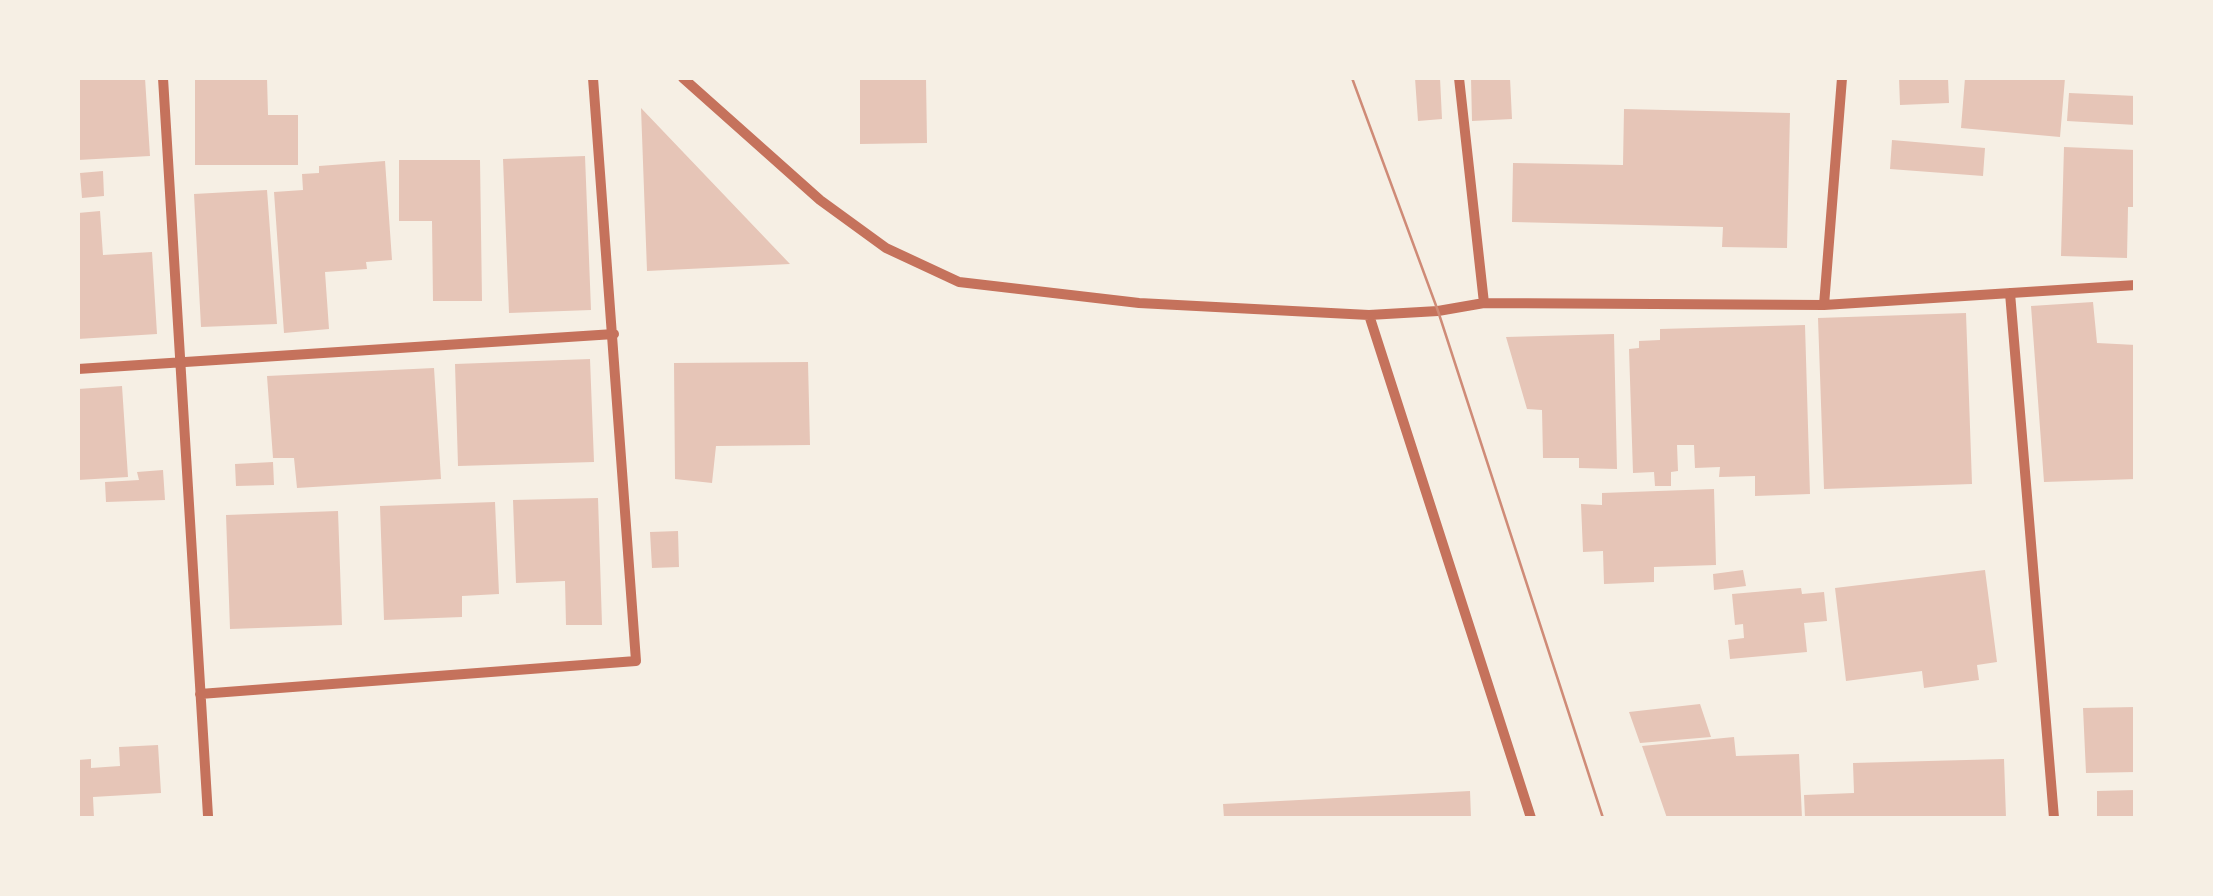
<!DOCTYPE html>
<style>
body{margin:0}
#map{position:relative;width:2213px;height:896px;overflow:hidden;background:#f6efe4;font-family:Figtree,sans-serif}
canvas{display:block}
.frame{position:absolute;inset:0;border:80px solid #f6efe4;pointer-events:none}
</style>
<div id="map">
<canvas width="2213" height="896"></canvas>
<div class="frame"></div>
</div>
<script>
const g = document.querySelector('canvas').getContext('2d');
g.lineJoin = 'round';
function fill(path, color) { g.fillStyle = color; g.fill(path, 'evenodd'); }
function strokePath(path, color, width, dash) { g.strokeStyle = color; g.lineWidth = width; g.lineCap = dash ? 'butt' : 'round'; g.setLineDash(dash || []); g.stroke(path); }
fill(new Path2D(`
 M 78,78 L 145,78 L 150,156 L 78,160 Z
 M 195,78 L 267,78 L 268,115 L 298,115 L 298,165 L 195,165 Z
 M 860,78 L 926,78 L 927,143 L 860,144 Z
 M 1415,78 L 1440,78 L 1442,119 L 1418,121 Z
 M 1471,78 L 1510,78 L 1512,119 L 1472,121 Z
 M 1899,78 L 1948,78 L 1949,103 L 1900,105 Z
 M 1965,78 L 2065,78 L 2060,137 L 1961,128 Z
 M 2069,93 L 2136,96 L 2136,125 L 2067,121 Z
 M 641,108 L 790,264 L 647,271 Z
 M 1624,109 L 1790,113 L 1787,248 L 1722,247 L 1723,227 L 1512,222 L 1513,163 L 1623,165 Z
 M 1892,140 L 1985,148 L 1983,176 L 1890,169 Z
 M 2064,147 L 2136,150 L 2136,207 L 2128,207 L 2127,258 L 2061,256 Z
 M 585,156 L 591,310 L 509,313 L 503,159 Z
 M 399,160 L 480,160 L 482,301 L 433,301 L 432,221 L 399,221 Z
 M 385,161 L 392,260 L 366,262 L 367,269 L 325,272 L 329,329 L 284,333 L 274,192 L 303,190 L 302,174 L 319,173 L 319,166 Z
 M 103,171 L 104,196 L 82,198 L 80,173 Z
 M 267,190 L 277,324 L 201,327 L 194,194 Z
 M 100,211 L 103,255 L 152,252 L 157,334 L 78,339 L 78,213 Z
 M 2093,302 L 2097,343 L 2136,345 L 2136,479 L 2044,482 L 2031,306 Z
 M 1966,313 L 1972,484 L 1824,489 L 1818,318 Z
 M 1805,325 L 1810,494 L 1755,496 L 1755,476 L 1719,477 L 1720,467 L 1695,468 L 1694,445 L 1677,445 L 1678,471 L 1671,472 L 1671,486 L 1655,486 L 1654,472 L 1633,473 L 1629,349 L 1639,348 L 1639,341 L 1660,340 L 1660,329 Z
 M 1614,334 L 1617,469 L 1579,468 L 1579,458 L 1543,458 L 1542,410 L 1527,409 L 1506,337 Z
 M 590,359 L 594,462 L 458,466 L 455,364 Z
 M 808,362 L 810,445 L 716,446 L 712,483 L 675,479 L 674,363 Z
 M 434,368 L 441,479 L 297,488 L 294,458 L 273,458 L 267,376 Z
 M 122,386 L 128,477 L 78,480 L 78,389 Z
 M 273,462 L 274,485 L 236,486 L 235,464 Z
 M 163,470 L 165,500 L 106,502 L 105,482 L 139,480 L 137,472 Z
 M 1714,489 L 1716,565 L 1654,567 L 1654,582 L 1604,584 L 1603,551 L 1583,552 L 1581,504 L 1602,505 L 1602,493 Z
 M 598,498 L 602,625 L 566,625 L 565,581 L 516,583 L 513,500 Z
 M 495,502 L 499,594 L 462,596 L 462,617 L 384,620 L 380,506 Z
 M 338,511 L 342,625 L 230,629 L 226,515 Z
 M 678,531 L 679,567 L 652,568 L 650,532 Z
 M 1743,570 L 1746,586 L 1714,590 L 1713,574 Z
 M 1985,570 L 1997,662 L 1977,665 L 1979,680 L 1924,688 L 1922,671 L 1846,681 L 1835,588 Z
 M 1801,588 L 1802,594 L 1824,592 L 1827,621 L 1804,623 L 1807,652 L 1730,659 L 1728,640 L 1744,638 L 1743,624 L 1735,625 L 1732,594 Z
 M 1700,704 L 1711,737 L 1640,743 L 1629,712 Z
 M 2136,707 L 2136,772 L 2086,773 L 2083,708 Z
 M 1734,737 L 1736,756 L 1799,754 L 1802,818 L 1667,818 L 1642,746 Z
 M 158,745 L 161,793 L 93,797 L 94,818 L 78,818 L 78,760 L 91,759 L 91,768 L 120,766 L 119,747 Z
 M 2004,759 L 2006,818 L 1805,818 L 1804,795 L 1854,793 L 1853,763 Z
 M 2136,790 L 2136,818 L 2097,818 L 2097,791 Z
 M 1470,791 L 1471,818 L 1224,818 L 1223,804 Z`), '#e6c5b7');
strokePath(new Path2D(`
 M 163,78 L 208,816
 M 683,78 L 820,200 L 886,248 L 959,282 L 1139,303 L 1369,315 L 1438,311 L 1484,303 L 1824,305 L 2136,285
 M 1459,78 L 1484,303
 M 2010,293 L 2054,818
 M 1824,305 L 1842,78
 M 1369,315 L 1531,818
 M 78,369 L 614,334
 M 200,694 L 636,661 L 593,78`), '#c5725c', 10);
strokePath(new Path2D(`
 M 1352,78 L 1438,311 L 1603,818`), '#cf8b77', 2.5);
</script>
